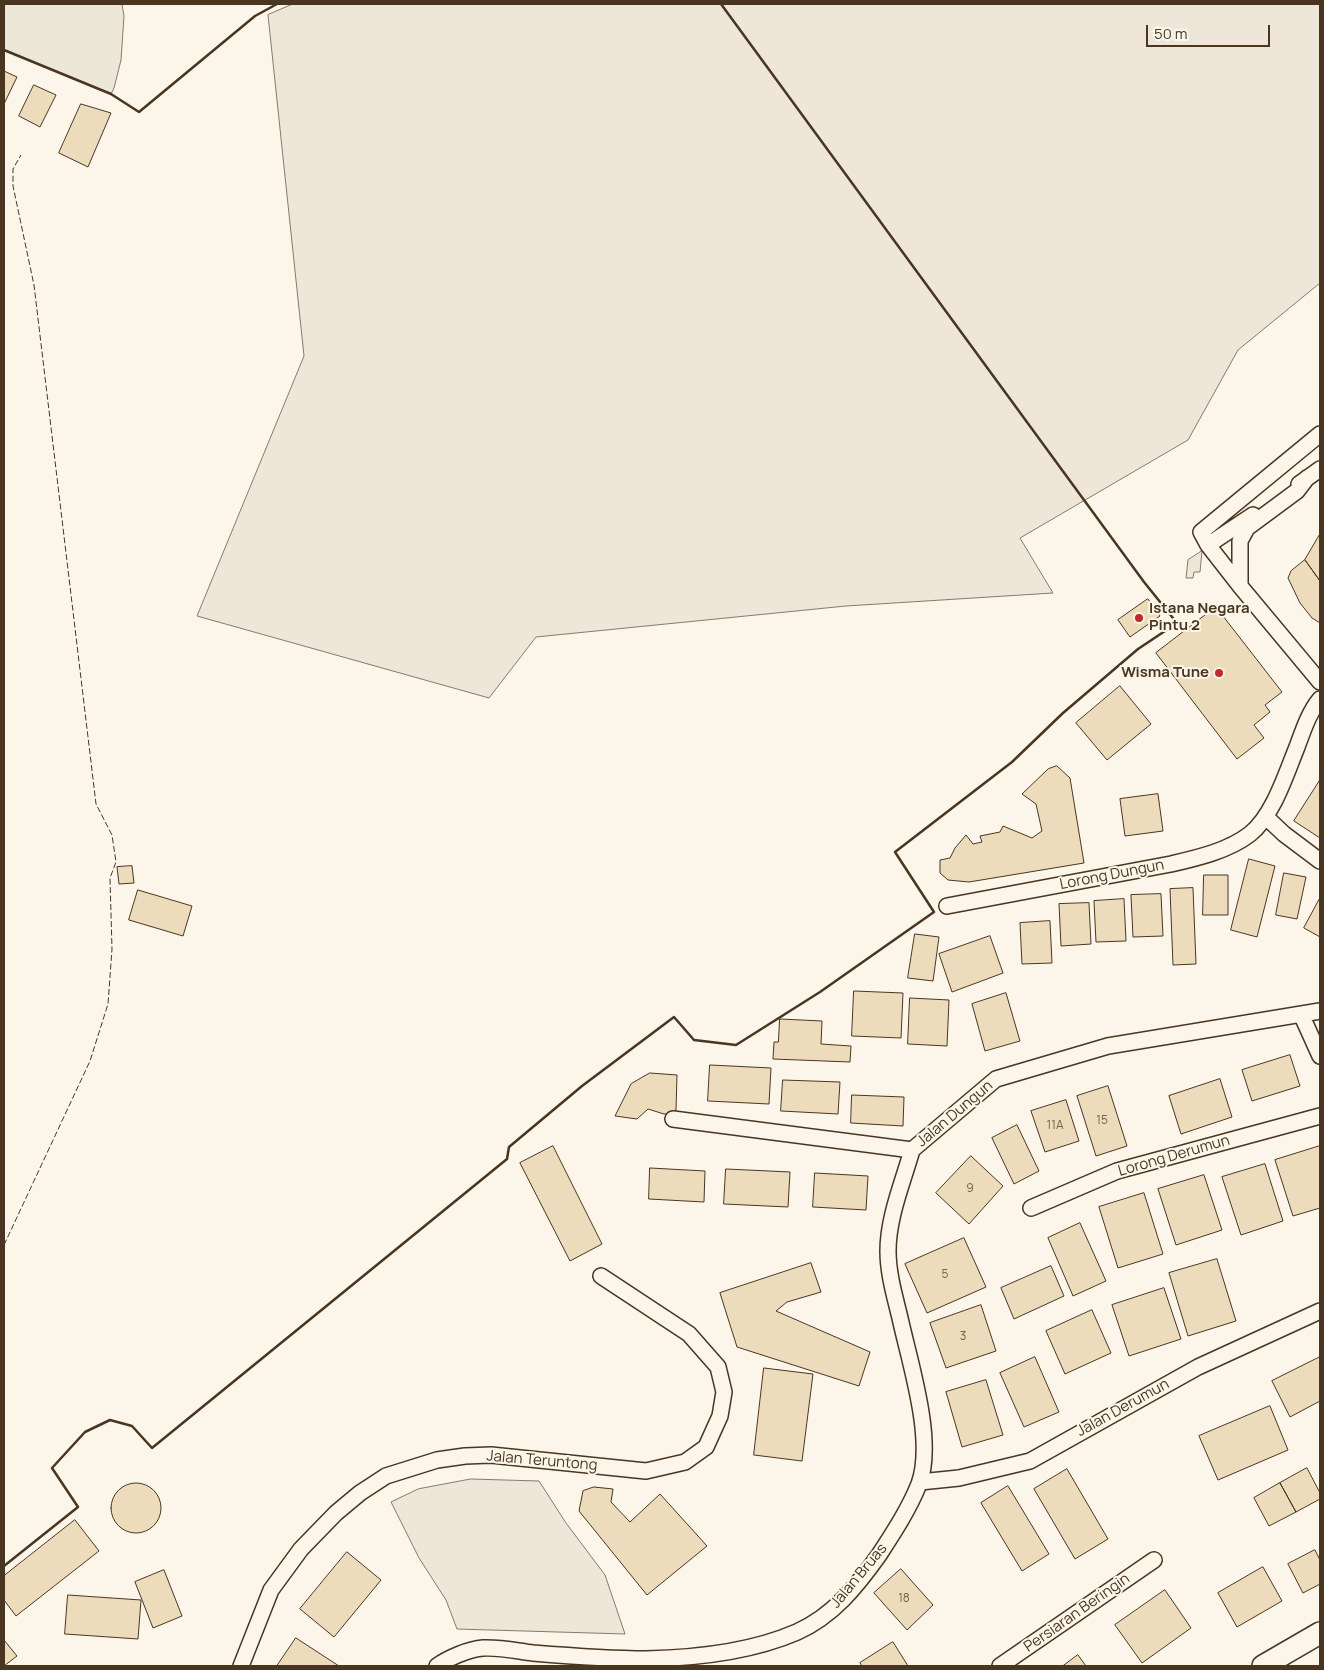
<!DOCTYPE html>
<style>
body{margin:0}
#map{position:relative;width:1324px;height:1670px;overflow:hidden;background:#fbf6e9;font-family:Manrope,sans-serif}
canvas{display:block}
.frame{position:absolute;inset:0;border:5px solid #4a3520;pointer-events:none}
.scale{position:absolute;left:1146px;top:25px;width:124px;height:22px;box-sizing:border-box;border:2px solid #4a3520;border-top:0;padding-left:6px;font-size:15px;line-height:18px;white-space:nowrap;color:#4a3520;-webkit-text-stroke:4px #fbf6e9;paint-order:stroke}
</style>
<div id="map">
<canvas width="1324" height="1670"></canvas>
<div class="frame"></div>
<div class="scale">50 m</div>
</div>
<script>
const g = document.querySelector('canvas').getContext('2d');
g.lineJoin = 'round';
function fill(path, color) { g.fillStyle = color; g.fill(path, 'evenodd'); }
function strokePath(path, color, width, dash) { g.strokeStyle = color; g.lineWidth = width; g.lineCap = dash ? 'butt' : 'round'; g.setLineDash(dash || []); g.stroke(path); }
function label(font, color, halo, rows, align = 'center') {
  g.font = font + ' Manrope,sans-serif'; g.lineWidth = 4; g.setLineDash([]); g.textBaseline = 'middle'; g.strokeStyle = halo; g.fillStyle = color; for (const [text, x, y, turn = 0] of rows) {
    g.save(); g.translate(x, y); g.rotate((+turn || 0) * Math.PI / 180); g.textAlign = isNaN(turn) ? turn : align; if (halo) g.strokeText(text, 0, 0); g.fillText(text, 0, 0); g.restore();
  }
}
const green = new Path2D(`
 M 293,4 L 1320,4 L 1320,283 L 1238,350 L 1188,440 L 1020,538 L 1053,593 L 846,606 L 536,637 L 489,698 L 197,616 L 304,356 L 268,15 Z
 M 471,1479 L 539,1481 L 566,1523 L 605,1575 L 625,1634 L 457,1629 L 446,1600 L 419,1558 L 391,1502 L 418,1489 Z`);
fill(green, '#ede6d9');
strokePath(green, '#887966', 1);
const parking = new Path2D(`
 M 4,4 L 122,4 L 124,16 L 121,60 L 114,88 L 111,94 L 4,50 Z
 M 1202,551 L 1200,572 L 1194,572 L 1193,578 L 1186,578 L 1188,560 Z`);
fill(parking, '#ede7d9');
strokePath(parking, '#887966', 1);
const building = new Path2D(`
 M 4,71 L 17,77 L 4,104 Z
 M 34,85 L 56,95 L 40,127 L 19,116 Z
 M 81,104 L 111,113 L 88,167 L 59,153 Z
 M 1320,534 L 1320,581 L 1305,560 Z
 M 1305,560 L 1320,581 L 1320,623 L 1312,618 L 1300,603 L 1288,578 L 1291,571 Z
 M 1148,599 L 1160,616 L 1130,637 L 1118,620 Z
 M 1216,607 L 1282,692 L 1265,705 L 1270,712 L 1254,725 L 1264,738 L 1237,759 L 1156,653 Z
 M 1120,686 L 1151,724 L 1107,760 L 1076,723 Z
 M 1057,766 L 1070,778 L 1084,863 L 969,882 L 948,880 L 940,873 L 940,860 L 950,858 L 955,848 L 966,835 L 973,844 L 982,842 L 980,836 L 1000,832 L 1003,826 L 1032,838 L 1042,831 L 1036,804 L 1022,794 L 1048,769 Z
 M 1320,780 L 1320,838 L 1294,821 Z
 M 1158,794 L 1163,831 L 1125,836 L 1120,799 Z
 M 1249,859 L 1275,866 L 1257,937 L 1231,930 Z
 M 132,866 L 134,883 L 119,884 L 117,867 Z
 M 1284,873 L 1306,877 L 1297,919 L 1276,915 Z
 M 1204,875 L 1228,875 L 1228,915 L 1203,915 Z
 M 1193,888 L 1196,964 L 1173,965 L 1170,889 Z
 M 138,890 L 192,906 L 183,936 L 129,920 Z
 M 1161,894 L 1163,936 L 1133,937 L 1131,895 Z
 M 1320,898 L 1320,937 L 1304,928 Z
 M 1124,899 L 1126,941 L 1096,942 L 1094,901 Z
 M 1089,903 L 1091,944 L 1061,946 L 1059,904 Z
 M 1050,921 L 1052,963 L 1022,964 L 1020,923 Z
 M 915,934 L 939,937 L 933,981 L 908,978 Z
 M 990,936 L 1003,973 L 952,992 L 939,954 Z
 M 854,991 L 903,993 L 901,1038 L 852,1036 Z
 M 1006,993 L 1020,1041 L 985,1051 L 972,1004 Z
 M 910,998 L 949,1000 L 947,1046 L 908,1044 Z
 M 780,1019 L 822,1021 L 821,1044 L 851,1046 L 850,1062 L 773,1059 L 774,1042 L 778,1042 Z
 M 1290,1055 L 1300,1086 L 1252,1101 L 1242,1070 Z
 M 710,1065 L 771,1068 L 769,1104 L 708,1101 Z
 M 650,1073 L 677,1075 L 676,1110 L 670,1114 L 664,1114 L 648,1109 L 637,1119 L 615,1116 L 631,1084 Z
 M 1220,1079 L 1232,1117 L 1181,1134 L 1169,1096 Z
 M 783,1080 L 840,1082 L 838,1114 L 781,1111 Z
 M 1108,1086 L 1127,1146 L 1096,1156 L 1077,1096 Z
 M 852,1095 L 904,1097 L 903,1126 L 851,1123 Z
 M 1066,1100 L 1079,1141 L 1045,1152 L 1031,1111 Z
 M 1017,1125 L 1039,1171 L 1014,1184 L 992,1138 Z
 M 553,1146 L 602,1244 L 570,1261 L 520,1163 Z
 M 1320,1146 L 1320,1208 L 1293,1216 L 1275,1160 Z
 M 971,1156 L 1003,1186 L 969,1224 L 936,1193 Z
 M 1265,1164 L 1283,1221 L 1241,1235 L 1222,1177 Z
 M 650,1168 L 705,1171 L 704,1202 L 649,1199 Z
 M 726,1169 L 790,1172 L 788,1207 L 724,1204 Z
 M 815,1173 L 868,1176 L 866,1210 L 813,1207 Z
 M 1204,1175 L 1222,1230 L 1176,1245 L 1158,1189 Z
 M 1144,1193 L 1163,1254 L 1118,1268 L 1099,1207 Z
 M 1080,1223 L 1106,1281 L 1073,1296 L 1048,1238 Z
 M 964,1238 L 986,1287 L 927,1313 L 905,1264 Z
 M 1217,1259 L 1236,1321 L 1188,1336 L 1169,1273 Z
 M 811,1263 L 821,1292 L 787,1302 L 776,1311 L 870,1352 L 859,1386 L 737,1347 L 720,1293 Z
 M 1051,1266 L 1064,1296 L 1014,1319 L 1001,1288 Z
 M 1164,1288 L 1181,1339 L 1129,1356 L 1112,1305 Z
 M 981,1305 L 996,1351 L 946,1368 L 930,1323 Z
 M 1092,1310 L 1111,1353 L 1065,1374 L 1046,1331 Z
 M 1035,1357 L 1059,1412 L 1024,1427 L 1000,1373 Z
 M 1320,1357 L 1320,1401 L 1290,1417 L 1272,1381 Z
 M 764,1368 L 813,1374 L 802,1461 L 754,1455 Z
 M 986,1380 L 1003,1435 L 962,1447 L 946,1392 Z
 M 1270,1406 L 1288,1450 L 1218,1480 L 1199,1436 Z
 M 1307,1468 L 1320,1493 L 1320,1499 L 1296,1512 L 1280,1483 Z
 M 1067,1469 L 1108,1539 L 1075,1559 L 1034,1489 Z
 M 1280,1483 L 1296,1512 L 1269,1526 L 1254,1498 Z
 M111 1508a25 25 0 1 1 50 0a25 25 0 1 1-50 0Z
 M 1008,1486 L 1049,1554 L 1022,1571 L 981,1503 Z
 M 594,1487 L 613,1489 L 611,1502 L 630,1522 L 660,1494 L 707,1546 L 647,1595 L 579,1511 L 583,1491 Z
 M 75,1520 L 99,1551 L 16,1616 L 4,1600 L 4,1576 Z
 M 1315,1550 L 1320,1560 L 1320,1584 L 1303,1593 L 1288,1564 Z
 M 347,1552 L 381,1580 L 334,1637 L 300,1609 Z
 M 1263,1567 L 1282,1601 L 1237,1627 L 1218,1593 Z
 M 901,1569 L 933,1605 L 907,1630 L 874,1593 Z
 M 164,1570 L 182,1616 L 153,1628 L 135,1582 Z
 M 1165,1590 L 1191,1628 L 1142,1663 L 1115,1625 Z
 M 68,1595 L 141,1600 L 138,1639 L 65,1634 Z
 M 296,1638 L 339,1666 L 277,1666 Z
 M 4,1640 L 17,1656 L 4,1666 Z
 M 893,1642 L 908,1666 L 862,1666 L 860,1663 Z
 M 1078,1655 L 1086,1666 L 1063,1666 Z`);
fill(building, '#ecdcbc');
strokePath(building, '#4a3520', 1);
const street = new Path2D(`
 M 1320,434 L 1201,532 L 1208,545 L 1240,586 L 1320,682
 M 1299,484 L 1320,469
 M 1208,545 L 1253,515
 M 1240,586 L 1240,541 L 1247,528 L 1297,491 L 1307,478
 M 1266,817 L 1284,834 L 1320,861
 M 947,906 L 1171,864 C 1197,858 1228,851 1250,834 C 1273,816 1286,774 1297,747 C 1303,731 1309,712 1320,699
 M 1301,1014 L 1320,1056
 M 673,1119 L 912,1150 L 996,1079 L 1108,1046 L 1320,1011
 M 1031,1208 L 1117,1171 L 1320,1116
 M 920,1482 L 959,1478 L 1030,1461 L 1198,1367 L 1320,1311
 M 241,1666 L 271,1590 L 301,1549 L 336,1513 L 360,1493 L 386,1476 L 437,1460 L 465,1456 L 491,1455 L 646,1471 L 685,1462 L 706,1447 L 720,1416 L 724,1392 L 718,1367 L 689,1334 L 601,1276
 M 437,1666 C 448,1658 469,1649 483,1648 C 499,1647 517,1651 533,1653 C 570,1656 608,1659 646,1659 C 697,1658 751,1652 797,1632 C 833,1616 857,1586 879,1555 C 894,1532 909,1509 919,1484 C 935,1440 910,1364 900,1318 C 895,1297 888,1274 888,1251 C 888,1217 903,1182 912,1150
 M 1000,1666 L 1154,1560`);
const secondary = new Path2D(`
 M 1263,1666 L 1320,1633`);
strokePath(street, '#4a3520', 18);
strokePath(secondary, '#4a3520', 24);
strokePath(street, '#fbf6e9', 15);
strokePath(secondary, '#fbf6e9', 21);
strokePath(new Path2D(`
 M 4,1245 L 90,1061 L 108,1004 L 112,949 L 110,878 L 116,862 L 112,835 L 96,804 L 34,285 L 13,186 L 13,169 L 21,155`), '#4a3520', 1, [6, 2.5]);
strokePath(new Path2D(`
 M 4,50 L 111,94 L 139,112 L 255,16 L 277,4
 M 4,1566 L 78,1507 L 52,1468 L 85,1432 L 110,1420 L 132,1426 L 152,1448 L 507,1159 L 509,1147 L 582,1086 L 674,1017 L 694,1040 L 736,1045 L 820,992 L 934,912 L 895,852 L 1012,762 L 1063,713 L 1138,649 L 1177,623 L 1144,582 L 721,4`), '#4a3520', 2.5);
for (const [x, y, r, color] of [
 [1139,618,5,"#c62828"],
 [1219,673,5,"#c62828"]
]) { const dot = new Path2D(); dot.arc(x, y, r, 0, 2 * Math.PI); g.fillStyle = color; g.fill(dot); strokePath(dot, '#fbf6e9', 2); }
label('12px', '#725f47', null, [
 ["15",1102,1121],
 ["11A",1055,1126],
 ["9",970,1189],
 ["5",945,1275],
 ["3",963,1337],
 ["18",904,1599]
]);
label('bold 15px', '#4a3520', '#fbf6e9', [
 ["Istana Negara",1149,609],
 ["Pintu 2",1149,626],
 ["Wisma Tune",1209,673,"right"]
], 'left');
label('15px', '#4a3520', '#fbf6e9', [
 ["Lorong Dungun",1112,875,-11],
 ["Jalan Dungun",955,1114,-40],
 ["Lorong Derumun",1174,1156,-16],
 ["Jalan Derumun",1123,1408,-29],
 ["Jalan Teruntong",542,1461,5],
 ["Jalan Bruas",859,1576,-50],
 ["Persiaran Beringin",1077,1613,-35]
]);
</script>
